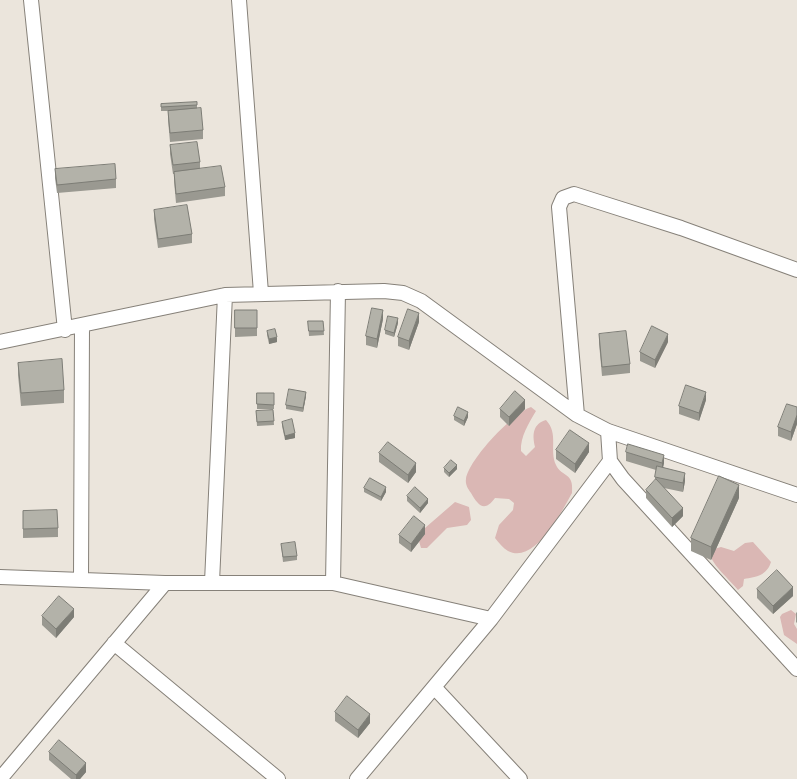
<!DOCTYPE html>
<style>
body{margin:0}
canvas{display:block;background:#ebe5dc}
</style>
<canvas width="797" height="779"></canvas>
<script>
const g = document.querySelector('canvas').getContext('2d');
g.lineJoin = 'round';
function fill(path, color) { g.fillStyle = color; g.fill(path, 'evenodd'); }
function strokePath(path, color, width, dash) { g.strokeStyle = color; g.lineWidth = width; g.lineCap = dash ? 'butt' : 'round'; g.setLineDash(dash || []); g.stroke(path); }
fill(new Path2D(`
 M 531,407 L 536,411 C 529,423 520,437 521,451 L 526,456 L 535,447 C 532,434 533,424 546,420 C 559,434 549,450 556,465 C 562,478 574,471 572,493 C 562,511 535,565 508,551 C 503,548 499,543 495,538 L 499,525 L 513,510 L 514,503 L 509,499 L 495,498 C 484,513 478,505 471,493 C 468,489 465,484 466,479 C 469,459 513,413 531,407 Z
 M 455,502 L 469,507 L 471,520 L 467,525 L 447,528 L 427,548 L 421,548 L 419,541 L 425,528 Z
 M 753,542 L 771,562 C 767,575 757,577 744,579 L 743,586 L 738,590 C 730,580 712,565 710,554 L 714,549 L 721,547 L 734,551 L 745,543 Z
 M 791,610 L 796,614 L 794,624 L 797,629 L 797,644 L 784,635 L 780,617 L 782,614 Z`), '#dab7b4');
const minor = new Path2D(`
 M 31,0 L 65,330
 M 239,0 L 261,293
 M 0,342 L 225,295 L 384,291 L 403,293 L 421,301 L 577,415 L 608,431 L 797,495
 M 577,415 L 559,207 L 563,198 L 574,194 L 599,202 L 681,228 L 797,270
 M 608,431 L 610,461 L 623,479 L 797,669
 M 0,577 L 165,583 L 333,583 L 491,619
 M 81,579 L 82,325
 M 212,582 L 225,295
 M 333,583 L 338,291
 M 114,643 L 278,779
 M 435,688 L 520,779
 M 0,779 L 165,583
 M 357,779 L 491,619 L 610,461`);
strokePath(minor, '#868179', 16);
strokePath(minor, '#fff', 14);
fill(new Path2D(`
 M 197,102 L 197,108 L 203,130 L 203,139 L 170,142 L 168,120 L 168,111 L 172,111 L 161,111 L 161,104 Z
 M 170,145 L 200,162 L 200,169 L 225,187 L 225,196 L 176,203 L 174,181 L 174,174 L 173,174 L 170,154 Z
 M 55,169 L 116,179 L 116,188 L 57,193 L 55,178 Z
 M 154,210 L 192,234 L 192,243 L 158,248 L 154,219 Z
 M 235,310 L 257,310 L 257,336 L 235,337 Z
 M 383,319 L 377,348 L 366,345 L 366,336 Z
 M 308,321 L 323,321 L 324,335 L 309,336 Z
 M 419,322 L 409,350 L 398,346 L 398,337 Z
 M 398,323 L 394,337 L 385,334 L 385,330 Z
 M 267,331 L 277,342 L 269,344 L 267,335 Z
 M 599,334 L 630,364 L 630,373 L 602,376 L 599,343 Z
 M 668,342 L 655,368 L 640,361 L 640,352 Z
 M 18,363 L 64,390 L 64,403 L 21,406 L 18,375 Z
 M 257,393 L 274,393 L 274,409 L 257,409 Z
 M 306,396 L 303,412 L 286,409 L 286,405 Z
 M 706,400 L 699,421 L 679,414 L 679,406 Z
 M 797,407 L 797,424 L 791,441 L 778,436 L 778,427 Z
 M 500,409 L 525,409 L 509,426 L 500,417 Z
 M 273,410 L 274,425 L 257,426 L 256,411 Z
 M 454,416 L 468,417 L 464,426 L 454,420 Z
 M 282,422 L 295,438 L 285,440 L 282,426 Z
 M 556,450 L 589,452 L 575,473 L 556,459 Z
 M 626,452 L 664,463 L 663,467 L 685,481 L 683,492 L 664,488 L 683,516 L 672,527 L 646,498 L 646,490 L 655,481 L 655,477 L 656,470 L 626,461 Z
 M 379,453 L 416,472 L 408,483 L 379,462 Z
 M 444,468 L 457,469 L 449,477 L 444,472 Z
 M 364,488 L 386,492 L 381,501 L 364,492 Z
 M 407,496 L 428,503 L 420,513 L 407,501 Z
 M 739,498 L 711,560 L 691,551 L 691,538 Z
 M 23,511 L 58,528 L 58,537 L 23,538 Z
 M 425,534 L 411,552 L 399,543 L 399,535 Z
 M 281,544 L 297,556 L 297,560 L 283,562 Z
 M 757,589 L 793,596 L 773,614 L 757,598 Z
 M 797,612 L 797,623 L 796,622 L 796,613 Z
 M 42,616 L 74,617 L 56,638 L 42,625 Z
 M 335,712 L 370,723 L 358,738 L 335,721 Z
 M 49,752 L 86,772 L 80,779 L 71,779 L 49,760 Z`), '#9a9991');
fill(new Path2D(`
 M 383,310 L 383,319 L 377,348 L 377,339 Z
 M 419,313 L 419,322 L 409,350 L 409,341 Z
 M 398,318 L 398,323 L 394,337 L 394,333 Z
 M 668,334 L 668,342 L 655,368 L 655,360 Z
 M 277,337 L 277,342 L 269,344 L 269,339 Z
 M 306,392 L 306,396 L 303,412 L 303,408 Z
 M 706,392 L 706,400 L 699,421 L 699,413 Z
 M 525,400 L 525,409 L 509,426 L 509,417 Z
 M 468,412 L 468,417 L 464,426 L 464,421 Z
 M 797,415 L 797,424 L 791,441 L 791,432 Z
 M 295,433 L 295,438 L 285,440 L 285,436 Z
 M 589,443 L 589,452 L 575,473 L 575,464 Z
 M 664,455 L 664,463 L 662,472 L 662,463 Z
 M 416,463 L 416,472 L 408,483 L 408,475 Z
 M 457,465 L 457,469 L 449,477 L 449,473 Z
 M 685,473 L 685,481 L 683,492 L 683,483 Z
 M 739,485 L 739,498 L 711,560 L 711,547 Z
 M 386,487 L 386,492 L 381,501 L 381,497 Z
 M 428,499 L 428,503 L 420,513 L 420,508 Z
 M 683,508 L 683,516 L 672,527 L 672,518 Z
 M 425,525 L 425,534 L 411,552 L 411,544 Z
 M 793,587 L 793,596 L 773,614 L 773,606 Z
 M 74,609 L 74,617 L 56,638 L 56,629 Z
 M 370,714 L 370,723 L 358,738 L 358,730 Z
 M 86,763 L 86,772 L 80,779 L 76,779 L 76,775 Z`), '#7d7d76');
const building = new Path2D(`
 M 197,102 L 197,105 L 161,107 L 161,104 Z
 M 201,108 L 203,130 L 170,133 L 168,111 Z
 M 197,142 L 200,162 L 173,165 L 170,145 Z
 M 115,164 L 116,179 L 57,185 L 55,169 Z
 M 221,166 L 225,187 L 176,194 L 174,172 Z
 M 187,205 L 192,234 L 158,239 L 154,210 Z
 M 372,308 L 383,310 L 377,339 L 366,336 Z
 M 408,309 L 419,313 L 409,341 L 398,337 Z
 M 235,310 L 257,310 L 257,328 L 235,328 Z
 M 388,316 L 398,318 L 394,333 L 385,330 Z
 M 308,321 L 323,321 L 324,331 L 309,331 Z
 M 652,326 L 668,334 L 655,360 L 640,352 Z
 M 275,329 L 277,337 L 269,339 L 267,331 Z
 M 626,331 L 630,364 L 602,367 L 599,334 Z
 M 62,359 L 64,390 L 21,393 L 18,363 Z
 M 686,385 L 706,392 L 699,413 L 679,406 Z
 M 289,389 L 306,392 L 303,408 L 286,405 Z
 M 515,391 L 525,400 L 509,417 L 500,409 Z
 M 257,393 L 274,393 L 274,405 L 257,404 Z
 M 787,404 L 797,407 L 797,415 L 791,432 L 778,427 Z
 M 458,407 L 468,412 L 464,421 L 454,416 Z
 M 273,410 L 274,421 L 257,422 L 256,411 Z
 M 292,419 L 295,433 L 285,436 L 282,422 Z
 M 570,430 L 589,443 L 575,464 L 556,450 Z
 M 388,442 L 416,463 L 408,475 L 379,453 Z
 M 628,444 L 664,455 L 662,463 L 626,452 Z
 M 451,460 L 457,465 L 449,473 L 444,468 Z
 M 657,466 L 685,473 L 683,483 L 655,477 Z
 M 719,476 L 739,485 L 711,547 L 691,538 Z
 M 370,478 L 386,487 L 381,497 L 364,488 Z
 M 656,479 L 683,508 L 672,518 L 646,490 Z
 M 415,487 L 428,499 L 420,508 L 407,496 Z
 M 57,510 L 58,528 L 23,529 L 23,511 Z
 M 414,516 L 425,525 L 411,544 L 399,535 Z
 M 295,542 L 297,556 L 283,557 L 281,544 Z
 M 777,570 L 793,587 L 773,606 L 757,589 Z
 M 59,596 L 74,609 L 56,629 L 42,616 Z
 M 347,696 L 370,714 L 358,730 L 335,712 Z
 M 59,740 L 86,763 L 76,775 L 49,752 Z`);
fill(building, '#b3b2a9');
strokePath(building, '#7d7d76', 1);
</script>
